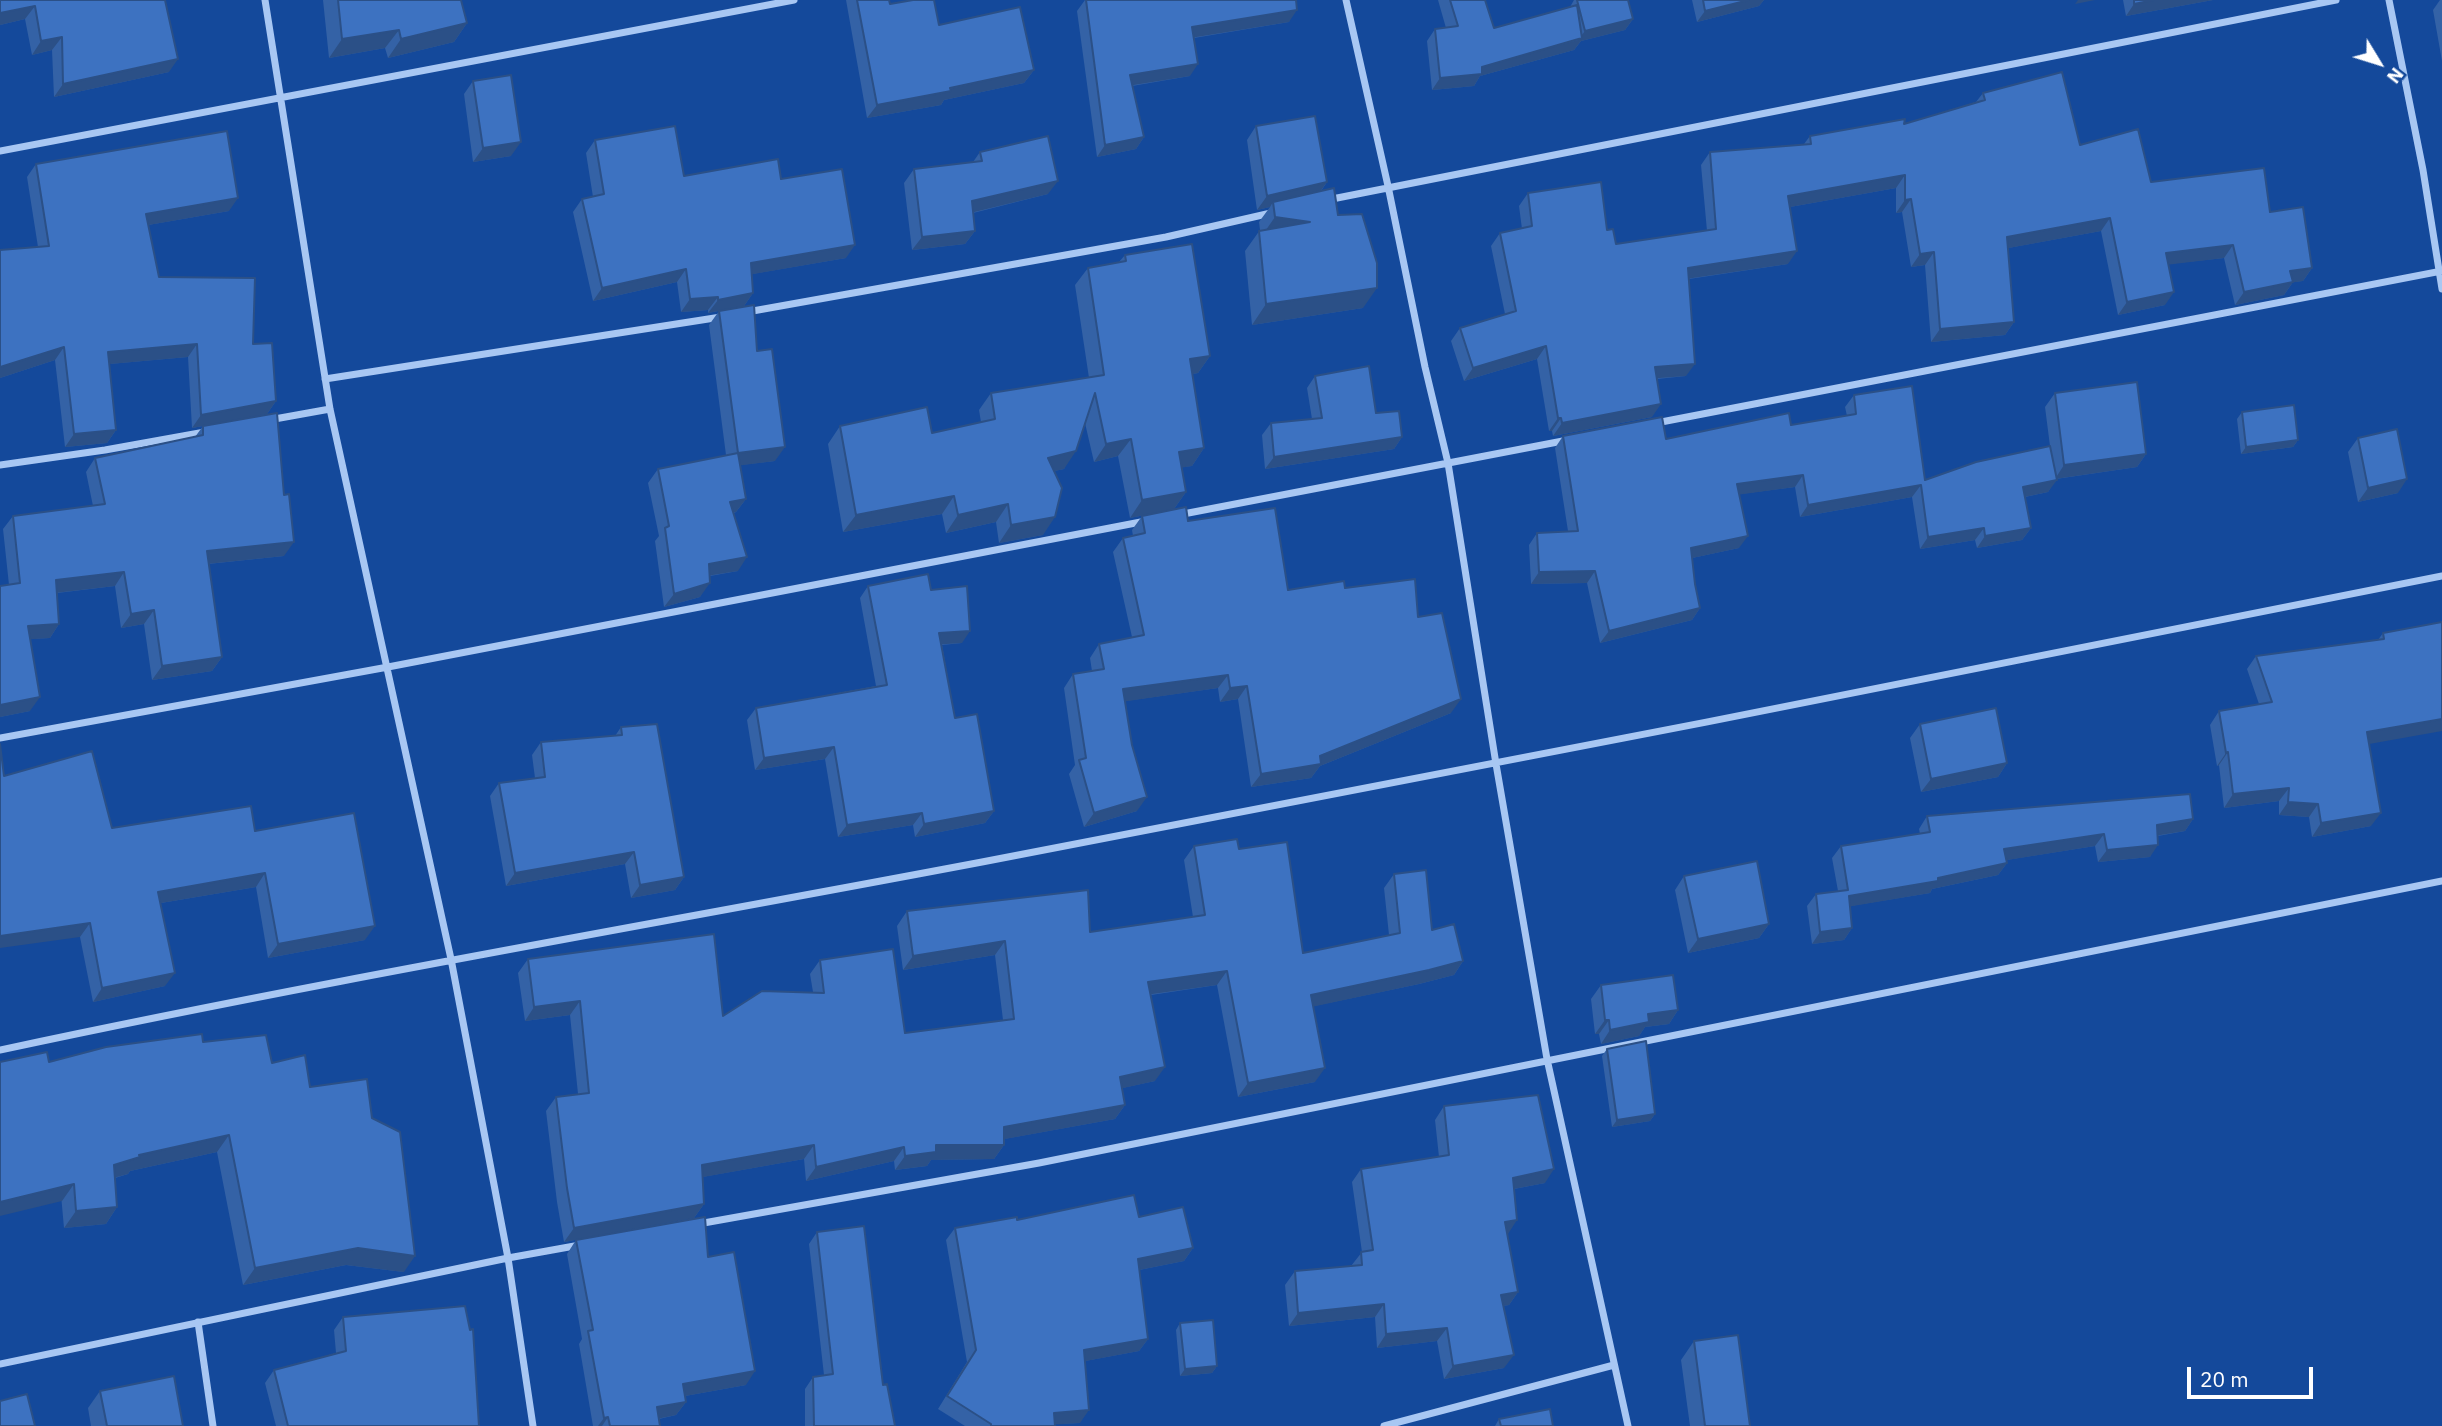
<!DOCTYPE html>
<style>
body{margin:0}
#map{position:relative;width:2442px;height:1426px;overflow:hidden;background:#14499b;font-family:"IBM Plex Sans",sans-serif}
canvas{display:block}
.north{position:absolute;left:2344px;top:28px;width:70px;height:70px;-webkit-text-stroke:5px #14499b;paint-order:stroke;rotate:128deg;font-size:19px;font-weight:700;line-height:28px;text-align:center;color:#fff}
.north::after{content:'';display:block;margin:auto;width:24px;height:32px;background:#fff;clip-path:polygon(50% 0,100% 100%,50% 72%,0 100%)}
.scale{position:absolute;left:2187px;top:1367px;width:126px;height:32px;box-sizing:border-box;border:4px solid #fff;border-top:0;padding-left:9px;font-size:21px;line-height:24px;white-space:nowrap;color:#fff;-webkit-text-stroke:5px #14499b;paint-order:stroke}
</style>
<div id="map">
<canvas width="2442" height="1426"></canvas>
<div class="north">N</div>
<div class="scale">20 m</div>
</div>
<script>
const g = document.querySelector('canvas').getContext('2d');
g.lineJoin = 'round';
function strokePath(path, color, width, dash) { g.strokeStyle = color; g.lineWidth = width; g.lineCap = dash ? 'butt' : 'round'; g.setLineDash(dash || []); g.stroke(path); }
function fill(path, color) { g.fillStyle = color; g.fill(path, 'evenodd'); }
strokePath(new Path2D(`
 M 265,0 L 330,409 L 451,959 L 508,1258 L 533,1426
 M 1346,0 L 1388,186 L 1425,367 L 1448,463 L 1496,764 L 1547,1059 L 1628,1426
 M 2389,0 L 2423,170 L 2442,289
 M 0,151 L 794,0
 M 1327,200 L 2336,0
 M 747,312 L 1166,237 L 1271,213
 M 325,379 L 721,317
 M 269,420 L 330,409
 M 1656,423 L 2442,271
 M 0,465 L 105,450 L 205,432
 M 1178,515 L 1568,440
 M 0,738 L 388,667 L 1146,521
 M 0,1050 C 326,980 655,924 982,862 C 1469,770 1956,673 2442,576
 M 698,1224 L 1039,1163 L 2442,881
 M 198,1322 L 213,1426
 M 0,1364 L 508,1258 L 580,1245
 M 1384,1426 L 1614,1365`), '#a8c7f3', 7);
fill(new Path2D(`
 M 0,0 L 165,0 L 169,72 L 54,97 L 52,50 L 32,55 L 25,19 L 0,25 Z
 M 323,0 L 461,0 L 467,23 L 454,42 L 388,58 L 385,48 L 329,58 Z
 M 846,0 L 889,0 L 890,4 L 939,25 L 1034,70 L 1024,83 L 944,100 L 941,105 L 867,118 Z
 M 1085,0 L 1296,0 L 1289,22 L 1194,38 L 1190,76 L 1132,86 L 1144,137 L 1136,149 L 1097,157 L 1077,11 Z
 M 1438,0 L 1485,0 L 1494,28 L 1570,7 L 1574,0 L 1628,0 L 1633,19 L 1625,30 L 1581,41 L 1574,50 L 1480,76 L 1474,86 L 1432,90 L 1427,41 L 1435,29 L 1446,28 Z
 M 1692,0 L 1764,0 L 1759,6 L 1697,22 Z
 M 2123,0 L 2213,0 L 2126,16 Z
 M 2440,0 L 2442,0 L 2442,61 L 2433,10 Z
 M 473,81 L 511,156 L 473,162 L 464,94 Z
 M 1983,93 L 2080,145 L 2151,182 L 2270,212 L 2312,268 L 2303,281 L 2293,282 L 2284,295 L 2235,305 L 2224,258 L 2168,264 L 2165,305 L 2118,315 L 2101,231 L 2008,248 L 2014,322 L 2005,335 L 1931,342 L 1925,265 L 1911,267 L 1902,212 L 1896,213 L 1896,188 L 1790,207 L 1788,264 L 1689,279 L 1686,376 L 1657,379 L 1652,417 L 1553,436 L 1552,431 L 1549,431 L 1537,359 L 1464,381 L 1451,341 L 1460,328 L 1505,314 L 1491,246 L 1500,233 L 1522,229 L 1519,206 L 1528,193 L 1607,230 L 1616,244 L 1707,231 L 1701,165 L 1710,152 L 1804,144 L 1810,136 L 1904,124 L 1976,102 Z
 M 1256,126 L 1327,182 L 1321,191 L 1338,215 L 1363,308 L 1252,325 L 1245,251 L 1260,230 L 1259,222 L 1270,207 L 1257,210 L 1247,140 Z
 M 595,140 L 684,176 L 781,179 L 846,258 L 752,274 L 753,293 L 744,306 L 708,313 L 708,310 L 681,312 L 677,282 L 593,301 L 573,212 L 582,199 L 593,197 L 586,153 Z
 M 980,152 L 1048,194 L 973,213 L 975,231 L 965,244 L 912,250 L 904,183 L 914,169 L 973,162 Z
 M 36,164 L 229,211 L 148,225 L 159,277 L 253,344 L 276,401 L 267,414 L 192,428 L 188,357 L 109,364 L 116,430 L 107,443 L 65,447 L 55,360 L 0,378 L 0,250 L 38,247 L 27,177 Z
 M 1125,255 L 1210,356 L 1198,373 L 1192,374 L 1204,448 L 1192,466 L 1182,467 L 1186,492 L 1174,509 L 1130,518 L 1118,456 L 1094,462 L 1085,423 L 1064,469 L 1054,471 L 1043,535 L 999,543 L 996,522 L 946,533 L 942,514 L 843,532 L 828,444 L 840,426 L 932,433 L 981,422 L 979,410 L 991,393 L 1089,378 L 1075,285 L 1088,268 L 1119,262 Z
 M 719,311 L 757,351 L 775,461 L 740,465 L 746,499 L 736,512 L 734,513 L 738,571 L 710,576 L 700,597 L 664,607 L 655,541 L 659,536 L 648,483 L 658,469 L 726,455 L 709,325 Z
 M 1315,376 L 1376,413 L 1402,437 L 1394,449 L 1265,469 L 1262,435 L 1271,423 L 1312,419 L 1307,388 Z
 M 2055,393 L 2146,454 L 2137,467 L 2056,479 L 2048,492 L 2025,497 L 2031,528 L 2022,540 L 1977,548 L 1975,540 L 1920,549 L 1912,497 L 1800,517 L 1795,487 L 1740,494 L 1739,548 L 1692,558 L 1695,584 L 1700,608 L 1692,620 L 1600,643 L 1587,583 L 1531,584 L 1529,545 L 1537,533 L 1568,531 L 1555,448 L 1563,436 L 1666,439 L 1791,425 L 1847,416 L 1845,407 L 1854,395 L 1925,480 L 2051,454 L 2045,407 Z
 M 2242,412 L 2298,440 L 2293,447 L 2241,454 L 2237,419 Z
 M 203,426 L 284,556 L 208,564 L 222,657 L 212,671 L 152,680 L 144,624 L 121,628 L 115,586 L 57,593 L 59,624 L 50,638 L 30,639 L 30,711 L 0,717 L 0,586 L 9,585 L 3,529 L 13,516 L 93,506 L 86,472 L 95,458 L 195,437 Z
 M 2358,438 L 2398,493 L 2358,502 L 2348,452 Z
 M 1142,516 L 1188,521 L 1288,590 L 1345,588 L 1418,617 L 1451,713 L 1320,766 L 1311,778 L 1251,787 L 1238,699 L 1220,702 L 1218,688 L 1125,701 L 1137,811 L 1084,827 L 1069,774 L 1075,765 L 1064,688 L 1073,674 L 1092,671 L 1090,658 L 1099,644 L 1132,637 L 1113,552 L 1123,538 L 1133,536 L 1132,530 Z
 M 868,586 L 931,590 L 962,643 L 942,645 L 955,718 L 994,811 L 985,823 L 915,837 L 913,825 L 838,837 L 825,759 L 755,770 L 747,720 L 756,708 L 876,686 L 860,598 Z
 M 2442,622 L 2369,744 L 2371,826 L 2312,837 L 2309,817 L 2279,815 L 2279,801 L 2224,808 L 2219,765 L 2217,766 L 2210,725 L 2219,711 L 2259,704 L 2247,669 L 2256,656 L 2378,640 L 2383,633 Z
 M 1920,724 L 2007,763 L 1998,777 L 1921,792 L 1910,738 Z
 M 621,727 L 684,877 L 675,890 L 631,898 L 625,864 L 506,886 L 490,796 L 499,783 L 535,778 L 532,755 L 541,742 L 615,736 Z
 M 4,776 L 112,828 L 255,831 L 365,940 L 268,958 L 256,887 L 161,903 L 165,986 L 93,1002 L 80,937 Z
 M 1927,816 L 2193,819 L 2185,831 L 2158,836 L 2150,857 L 2098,862 L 2095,846 L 2006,860 L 2007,863 L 1998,875 L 1932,889 L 1930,893 L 1850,906 L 1852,928 L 1844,940 L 1812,944 L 1807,906 L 1816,894 L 1838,891 L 1832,858 L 1841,846 L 1920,834 L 1919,829 Z
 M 1194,846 L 1239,849 L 1303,953 L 1389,935 L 1384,888 L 1394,874 L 1432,930 L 1463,961 L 1454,975 L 1419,984 L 1314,1006 L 1315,1082 L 1238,1097 L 1217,985 L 1151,995 L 1155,1081 L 1122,1088 L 1125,1105 L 1115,1119 L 1004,1139 L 1004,1145 L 994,1159 L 931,1160 L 927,1166 L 895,1170 L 894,1161 L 806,1181 L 804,1159 L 702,1177 L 704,1204 L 694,1218 L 564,1242 L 557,1202 L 546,1111 L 556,1097 L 578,1094 L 570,1015 L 525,1021 L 518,973 L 528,959 L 723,1016 L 813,992 L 810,974 L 820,960 L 905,1033 L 1003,1020 L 995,955 L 903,970 L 897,926 L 907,911 L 1090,932 L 1193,917 L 1184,860 Z
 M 1684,876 L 1769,924 L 1759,938 L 1688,953 L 1675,890 Z
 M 1601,985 L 1678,1010 L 1669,1024 L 1645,1027 L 1639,1036 L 1601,1044 L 1599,1034 L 1595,1034 L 1591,999 Z
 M 203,1042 L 272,1063 L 310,1087 L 372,1118 L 404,1272 L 346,1265 L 243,1285 L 217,1152 L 130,1171 L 128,1174 L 115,1178 L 117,1207 L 106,1224 L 64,1228 L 49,1062 Z
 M 1607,1049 L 1655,1114 L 1650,1121 L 1612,1127 L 1602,1056 Z
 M 1444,1106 L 1545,1183 L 1514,1189 L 1508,1234 L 1507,1234 L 1518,1292 L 1509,1305 L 1503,1306 L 1504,1368 L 1444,1379 L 1437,1341 L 1377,1348 L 1375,1317 L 1289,1326 L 1285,1285 L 1295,1271 L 1351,1266 L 1362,1252 L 1352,1182 L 1361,1169 L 1439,1157 L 1435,1120 Z
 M 1139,1217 L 1193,1248 L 1184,1261 L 1139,1270 L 1148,1339 L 1139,1351 L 1085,1361 L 1080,1423 L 1055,1424 L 1055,1426 L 965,1426 L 938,1409 L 967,1362 L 946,1240 L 955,1228 L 1017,1220 Z
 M 817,1232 L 883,1385 L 895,1426 L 805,1426 L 805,1389 L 813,1377 L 824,1375 L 809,1244 Z
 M 576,1240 L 708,1257 L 746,1385 L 685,1396 L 686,1402 L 676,1415 L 659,1419 L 660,1426 L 593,1426 L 579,1344 L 582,1339 L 567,1254 Z
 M 343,1317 L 479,1426 L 276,1426 L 265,1383 L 274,1370 L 336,1353 L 334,1330 Z
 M 1180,1323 L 1217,1366 L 1212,1373 L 1180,1376 L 1176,1330 Z
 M 1694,1341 L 1750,1426 L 1690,1426 L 1681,1360 Z
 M 100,1391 L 183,1426 L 91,1426 L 88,1408 Z
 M 1499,1419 L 1553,1426 L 1495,1426 Z`), '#3462a6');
fill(new Path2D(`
 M 1749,0 L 1764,0 L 1759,6 L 1697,22 L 1705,11 Z
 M 2078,0 L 2095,0 L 2075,4 Z
 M 2154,0 L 2213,0 L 2126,16 L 2134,4 Z
 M 35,6 L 25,19 L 0,25 L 0,13 Z
 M 1297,10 L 1289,22 L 1184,39 L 1192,27 Z
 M 1633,19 L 1625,30 L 1581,41 L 1574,50 L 1480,76 L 1474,86 L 1432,90 L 1440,78 L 1578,40 L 1585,31 Z
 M 467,23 L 454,42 L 388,58 L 401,39 Z
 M 399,30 L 385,48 L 329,58 L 342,39 Z
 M 62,37 L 52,50 L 32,55 L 41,41 Z
 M 178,59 L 169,72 L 54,97 L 63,84 Z
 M 1198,64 L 1190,76 L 1121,87 L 1130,75 Z
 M 1034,70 L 1024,83 L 944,100 L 941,105 L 867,118 L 877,105 Z
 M 1144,137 L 1136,149 L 1097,157 L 1105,145 Z
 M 521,142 L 511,156 L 473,162 L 483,148 Z
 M 1905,175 L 1896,188 L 1779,209 L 1788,196 Z
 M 1058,181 L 1048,194 L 962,215 L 972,201 Z
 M 1327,182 L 1317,196 L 1273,202 L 1270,207 L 1257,210 L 1267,196 Z
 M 238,198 L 229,211 L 137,227 L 146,214 Z
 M 1911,199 L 1902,212 L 1896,213 L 1905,200 Z
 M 1275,217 L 1310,222 L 1261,237 Z
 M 2110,218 L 2101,231 L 1998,250 L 2007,237 Z
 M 975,231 L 965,244 L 912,250 L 922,237 Z
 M 855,245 L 846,258 L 742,276 L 751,263 Z
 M 2233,245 L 2224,258 L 2157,266 L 2166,253 Z
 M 1797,251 L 1788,264 L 1679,280 L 1688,268 Z
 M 1934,252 L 1925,265 L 1911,267 L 1920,254 Z
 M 2312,268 L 2303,281 L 2281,284 L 2290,271 Z
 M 686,269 L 677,282 L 593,301 L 602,288 Z
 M 2293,282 L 2284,295 L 2235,305 L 2244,292 Z
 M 1377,288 L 1363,308 L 1252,325 L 1266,304 Z
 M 2174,292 L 2165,305 L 2118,315 L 2127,302 Z
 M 753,293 L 744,306 L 708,313 L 718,300 Z
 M 718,297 L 708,310 L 681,312 L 690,299 Z
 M 2014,322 L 2005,335 L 1931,342 L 1940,329 Z
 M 197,344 L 188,357 L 99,365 L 108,352 Z
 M 1546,346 L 1537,359 L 1464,381 L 1473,368 Z
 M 64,347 L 55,360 L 0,378 L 0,367 Z
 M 1210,356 L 1198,373 L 1177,377 L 1190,359 Z
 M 1695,364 L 1686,376 L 1646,379 L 1655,367 Z
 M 276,401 L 267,414 L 192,428 L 201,415 Z
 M 1661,404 L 1652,417 L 1553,436 L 1562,423 Z
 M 1558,418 L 1561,418 L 1552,431 L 1549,431 Z
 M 116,430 L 107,443 L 65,447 L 74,434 Z
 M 1402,437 L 1394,449 L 1265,469 L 1274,457 Z
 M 1131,439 L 1118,456 L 1094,462 L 1106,444 Z
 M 2298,440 L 2293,447 L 2241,454 L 2246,447 Z
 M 785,447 L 775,461 L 728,467 L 738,453 Z
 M 1204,448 L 1192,466 L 1167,470 L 1179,452 Z
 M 1076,451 L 1064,469 L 1036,475 L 1048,458 Z
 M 2146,454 L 2137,467 L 2055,479 L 2064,465 Z
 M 1803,475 L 1795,487 L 1729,496 L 1737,484 Z
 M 2407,479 L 2398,493 L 2358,502 L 2368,488 Z
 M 2057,480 L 2048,492 L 2015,499 L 2023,487 Z
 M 1921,485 L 1912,497 L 1800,517 L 1808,505 Z
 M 1186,492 L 1174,509 L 1130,518 L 1142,500 Z
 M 954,496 L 942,514 L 843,532 L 856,515 Z
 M 746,499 L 736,512 L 721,516 L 730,502 Z
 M 1008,504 L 996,522 L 946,533 L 958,515 Z
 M 1055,517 L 1043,535 L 999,543 L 1011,525 Z
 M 1984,528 L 1975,540 L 1920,549 L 1928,537 Z
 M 2031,528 L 2022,540 L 1977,548 L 1985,536 Z
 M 1748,536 L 1739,548 L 1683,560 L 1691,548 Z
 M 294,542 L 284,556 L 197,565 L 207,551 Z
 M 747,557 L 738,571 L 700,577 L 709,564 Z
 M 1595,571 L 1587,583 L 1531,584 L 1539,572 Z
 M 124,572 L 115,586 L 46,594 L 56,580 Z
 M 710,583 L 700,597 L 664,607 L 674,594 Z
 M 1700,608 L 1692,620 L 1600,643 L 1609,631 Z
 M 154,610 L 144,624 L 121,628 L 131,614 Z
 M 59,624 L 50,638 L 18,640 L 28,626 Z
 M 970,631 L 962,643 L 931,645 L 939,633 Z
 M 222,657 L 212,671 L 152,680 L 162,666 Z
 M 1228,675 L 1218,688 L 1114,703 L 1123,689 Z
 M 1247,686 L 1238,699 L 1220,702 L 1230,688 Z
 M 40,697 L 30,711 L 0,717 L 0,705 Z
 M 1461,699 L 1451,713 L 1320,766 L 1311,778 L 1251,787 L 1261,774 L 1320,756 Z
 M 2442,719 L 2442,731 L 2358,746 L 2367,732 Z
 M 834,747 L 825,759 L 755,770 L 764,758 Z
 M 2228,752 L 2219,765 L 2217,766 L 2226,753 Z
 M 2007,763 L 1998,777 L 1921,792 L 1931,779 Z
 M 2289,788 L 2279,801 L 2224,808 L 2233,794 Z
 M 1147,797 L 1137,811 L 1084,827 L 1094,813 Z
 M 2288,802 L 2318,804 L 2309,817 L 2279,815 Z
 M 994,811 L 985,823 L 915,837 L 924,824 Z
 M 922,813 L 913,825 L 838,837 L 847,825 Z
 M 2381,813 L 2371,826 L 2312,837 L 2321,823 Z
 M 2193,819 L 2185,831 L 2148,837 L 2157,825 Z
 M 2104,834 L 2095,846 L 1995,862 L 2004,849 Z
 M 2158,845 L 2150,857 L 2098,862 L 2107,850 Z
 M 634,852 L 625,864 L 506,886 L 515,873 Z
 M 2007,863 L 1998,875 L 1932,889 L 1930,893 L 1841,908 L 1849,896 Z
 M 265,873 L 256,887 L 149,905 L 158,892 Z
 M 684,877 L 675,890 L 631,898 L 640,885 Z
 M 90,923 L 80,937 L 0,948 L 0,936 Z
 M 1769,924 L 1759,938 L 1688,953 L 1698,939 Z
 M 375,926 L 365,940 L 268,958 L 278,944 Z
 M 1852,928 L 1844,940 L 1812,944 L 1820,932 Z
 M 1005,941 L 995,955 L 903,970 L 913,956 Z
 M 1463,961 L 1454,975 L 1419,984 L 1302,1009 L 1311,995 Z
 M 1227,971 L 1217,985 L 1138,996 L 1148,982 Z
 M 175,973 L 165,986 L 93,1002 L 102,988 Z
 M 580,1001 L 570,1015 L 525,1021 L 534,1007 Z
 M 1678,1010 L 1669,1024 L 1645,1027 L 1639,1036 L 1601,1044 L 1610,1030 L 1648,1014 Z
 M 1605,1020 L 1609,1020 L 1599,1034 L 1595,1034 Z
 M 1165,1067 L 1155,1081 L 1110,1091 L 1120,1077 Z
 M 1325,1068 L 1315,1082 L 1238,1097 L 1248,1083 Z
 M 1125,1105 L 1115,1119 L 994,1141 L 1004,1127 Z
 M 1655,1114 L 1650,1121 L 1612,1127 L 1617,1120 Z
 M 229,1135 L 217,1152 L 130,1171 L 128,1174 L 102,1181 L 114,1165 L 139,1155 Z
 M 814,1145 L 804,1159 L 692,1179 L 702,1165 Z
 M 936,1145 L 1004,1145 L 994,1159 L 931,1160 L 927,1166 L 895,1170 L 905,1156 Z
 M 904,1147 L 894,1161 L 806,1181 L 816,1167 Z
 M 1554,1169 L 1545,1183 L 1503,1191 L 1513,1178 Z
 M 74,1184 L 62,1201 L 0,1216 L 0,1202 Z
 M 704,1204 L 694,1218 L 564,1242 L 574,1228 Z
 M 117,1207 L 106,1224 L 64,1228 L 76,1211 Z
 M 1517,1220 L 1508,1234 L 1496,1235 L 1505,1222 Z
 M 358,1248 L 415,1256 L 404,1272 L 346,1265 L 243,1285 L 255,1268 Z
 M 1193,1248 L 1184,1261 L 1129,1272 L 1138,1259 Z
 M 1518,1292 L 1509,1305 L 1492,1308 L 1501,1295 Z
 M 1384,1304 L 1375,1317 L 1289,1326 L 1298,1313 Z
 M 1447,1328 L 1437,1341 L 1377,1348 L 1386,1334 Z
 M 1148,1339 L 1139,1351 L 1075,1363 L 1084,1350 Z
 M 1514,1355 L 1504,1368 L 1444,1379 L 1453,1366 Z
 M 1217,1366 L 1212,1373 L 1180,1376 L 1185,1369 Z
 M 755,1371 L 746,1385 L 674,1398 L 683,1384 Z
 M 686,1402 L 676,1415 L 647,1421 L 657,1407 Z
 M 1089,1410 L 1080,1423 L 1045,1425 L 1054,1413 Z
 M 608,1417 L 602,1426 L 598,1426 L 604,1418 Z`), '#2b5087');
const building = new Path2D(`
 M 0,0 L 165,0 L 178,59 L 63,84 L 62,37 L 41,41 L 35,6 L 0,13 Z
 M 338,0 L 461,0 L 467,23 L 401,39 L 399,30 L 342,39 Z
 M 857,0 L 889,0 L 890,4 L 913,0 L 934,0 L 939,25 L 1020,7 L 1034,70 L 950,88 L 951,91 L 877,105 Z
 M 1086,0 L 1296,0 L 1297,10 L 1192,27 L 1198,64 L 1130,75 L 1144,137 L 1105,145 Z
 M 1450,0 L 1485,0 L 1494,28 L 1577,5 L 1582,38 L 1482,67 L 1482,74 L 1440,78 L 1435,29 L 1458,26 Z
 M 1577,0 L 1628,0 L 1633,19 L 1585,31 Z
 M 1703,0 L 1749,0 L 1705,11 Z
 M 2134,0 L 2154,0 L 2134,4 Z
 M 2062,72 L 2080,145 L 2138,129 L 2151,182 L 2264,168 L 2270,212 L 2303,207 L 2312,268 L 2290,271 L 2293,282 L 2244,292 L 2233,245 L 2166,253 L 2174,292 L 2127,302 L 2110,218 L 2007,237 L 2014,322 L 1940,329 L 1934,252 L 1920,254 L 1911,199 L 1905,200 L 1905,175 L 1788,196 L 1797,251 L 1688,268 L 1695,364 L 1655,367 L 1661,404 L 1562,423 L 1561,418 L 1558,418 L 1546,346 L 1473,368 L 1460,328 L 1516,311 L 1500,233 L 1532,226 L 1528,193 L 1601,182 L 1607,230 L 1613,229 L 1616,244 L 1716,229 L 1710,152 L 1811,144 L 1810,136 L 1905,119 L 1904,124 L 1985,100 L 1983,93 Z
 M 511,75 L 521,142 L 483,148 L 473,81 Z
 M 1315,116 L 1327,182 L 1267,196 L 1256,126 Z
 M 675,126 L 684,176 L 778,159 L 781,179 L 842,169 L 855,245 L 751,263 L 753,293 L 718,300 L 718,297 L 690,299 L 686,269 L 602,288 L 582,199 L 604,194 L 595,140 Z
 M 227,131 L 238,198 L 146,214 L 159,277 L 255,278 L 253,344 L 272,343 L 276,401 L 201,415 L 197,344 L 108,352 L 116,430 L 74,434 L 64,347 L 0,367 L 0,250 L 49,246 L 36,164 Z
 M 1048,136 L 1058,181 L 972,201 L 975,231 L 922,237 L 914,169 L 982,161 L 980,152 Z
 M 1334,188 L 1338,215 L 1362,214 L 1377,263 L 1377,288 L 1266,304 L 1259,231 L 1310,222 L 1275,217 L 1273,202 Z
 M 1192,244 L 1210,356 L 1190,359 L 1204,448 L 1179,452 L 1186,492 L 1142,500 L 1131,439 L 1106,444 L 1095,393 L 1076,451 L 1048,458 L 1062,488 L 1055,517 L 1011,525 L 1008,504 L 958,515 L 954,496 L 856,515 L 840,426 L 927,407 L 932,433 L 995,419 L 991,393 L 1104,375 L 1088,268 L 1126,261 L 1125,255 Z
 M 754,305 L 757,351 L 772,349 L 785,447 L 738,453 L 719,311 Z
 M 1369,366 L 1376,413 L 1399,411 L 1402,437 L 1274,457 L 1271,423 L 1322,418 L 1315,376 Z
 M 2137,382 L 2146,454 L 2064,465 L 2055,393 Z
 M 1912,386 L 1925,480 L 1976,462 L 2050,446 L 2057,480 L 2023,487 L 2031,528 L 1985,536 L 1984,528 L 1928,537 L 1921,485 L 1808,505 L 1803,475 L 1737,484 L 1748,536 L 1691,548 L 1695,584 L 1700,608 L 1609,631 L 1595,571 L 1539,572 L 1537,533 L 1578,531 L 1563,436 L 1662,417 L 1666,439 L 1789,413 L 1791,425 L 1856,414 L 1854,395 Z
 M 2294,405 L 2298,440 L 2246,447 L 2242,412 Z
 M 277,413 L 284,495 L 289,494 L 294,542 L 207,551 L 222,657 L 162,666 L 154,610 L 131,614 L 124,572 L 56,580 L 59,624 L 28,626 L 40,697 L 0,705 L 0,586 L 20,583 L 13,516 L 105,504 L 95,458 L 203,435 L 203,426 Z
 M 2397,429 L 2407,479 L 2368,488 L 2358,438 Z
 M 738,453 L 746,499 L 730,502 L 747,557 L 709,564 L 710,583 L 674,594 L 665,528 L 669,526 L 658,469 Z
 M 1186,507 L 1188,521 L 1275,508 L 1288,590 L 1344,581 L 1345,588 L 1415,579 L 1418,617 L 1442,613 L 1461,699 L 1320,756 L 1321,764 L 1261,774 L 1247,686 L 1230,688 L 1228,675 L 1123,689 L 1132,745 L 1147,797 L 1094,813 L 1079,760 L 1086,758 L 1073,674 L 1104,669 L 1099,644 L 1144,635 L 1123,538 L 1145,533 L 1142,516 Z
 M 928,574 L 931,590 L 967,586 L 970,631 L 939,633 L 955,718 L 977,714 L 994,811 L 924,824 L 922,813 L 847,825 L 834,747 L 764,758 L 756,708 L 887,685 L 868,586 Z
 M 2442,622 L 2442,719 L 2367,732 L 2381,813 L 2321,823 L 2318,804 L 2288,802 L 2289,788 L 2233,794 L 2228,752 L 2226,753 L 2219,711 L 2272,702 L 2256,656 L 2384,639 L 2383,633 Z
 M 1996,708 L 2007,763 L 1931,779 L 1920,724 Z
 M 657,724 L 684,877 L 640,885 L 634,852 L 515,873 L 499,783 L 545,777 L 541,742 L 622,735 L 621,727 Z
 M 0,744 L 4,776 L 92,751 L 112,828 L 251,806 L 255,831 L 354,813 L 375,926 L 278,944 L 265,873 L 158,892 L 175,973 L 102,988 L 90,923 L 0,936 Z
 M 2190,794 L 2193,819 L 2157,825 L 2158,845 L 2107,850 L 2104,834 L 2004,849 L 2007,863 L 1938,878 L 1938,881 L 1849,896 L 1852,928 L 1820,932 L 1816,894 L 1848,890 L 1841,846 L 1930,832 L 1927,816 Z
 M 1237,839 L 1239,849 L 1287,842 L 1303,953 L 1400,933 L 1394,874 L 1426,870 L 1432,930 L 1454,924 L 1463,961 L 1429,970 L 1311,995 L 1325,1068 L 1248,1083 L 1227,971 L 1148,982 L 1165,1067 L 1120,1077 L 1125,1105 L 1004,1127 L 1004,1145 L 936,1145 L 936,1152 L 905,1156 L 904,1147 L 816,1167 L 814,1145 L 702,1165 L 704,1204 L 574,1228 L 567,1188 L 556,1097 L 589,1093 L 580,1001 L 534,1007 L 528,959 L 714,934 L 723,1016 L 762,991 L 824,993 L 820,960 L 893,949 L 905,1033 L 1014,1019 L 1005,941 L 913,956 L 907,911 L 1088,890 L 1090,932 L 1205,915 L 1194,846 Z
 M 1757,861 L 1769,924 L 1698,939 L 1684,876 Z
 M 1673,975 L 1678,1010 L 1648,1014 L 1649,1022 L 1610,1030 L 1609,1020 L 1605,1020 L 1601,985 Z
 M 202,1034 L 203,1042 L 266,1035 L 272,1063 L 305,1055 L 310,1087 L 367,1079 L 372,1118 L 400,1132 L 415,1256 L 358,1248 L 255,1268 L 229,1135 L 139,1155 L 140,1157 L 114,1165 L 117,1207 L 76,1211 L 74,1184 L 0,1202 L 0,1062 L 47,1052 L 49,1062 L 106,1047 Z
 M 1646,1041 L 1655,1114 L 1617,1120 L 1607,1049 Z
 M 1538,1095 L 1554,1169 L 1513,1178 L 1517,1220 L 1505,1222 L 1518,1292 L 1501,1295 L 1514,1355 L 1453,1366 L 1447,1328 L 1386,1334 L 1384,1304 L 1298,1313 L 1295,1271 L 1362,1265 L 1361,1252 L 1373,1250 L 1361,1169 L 1449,1155 L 1444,1106 Z
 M 1134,1195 L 1139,1217 L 1183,1207 L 1193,1248 L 1138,1259 L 1148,1339 L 1084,1350 L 1089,1410 L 1054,1413 L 1055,1426 L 991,1426 L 991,1424 L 947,1396 L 976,1350 L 955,1228 L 1017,1217 L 1017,1220 Z
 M 705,1217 L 708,1257 L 734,1252 L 755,1371 L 683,1384 L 686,1402 L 657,1407 L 660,1426 L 610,1426 L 608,1417 L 604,1418 L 588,1331 L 593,1330 L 576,1240 Z
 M 864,1226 L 883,1385 L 887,1384 L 895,1426 L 814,1426 L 813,1377 L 833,1374 L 817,1232 Z
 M 465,1306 L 470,1330 L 473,1329 L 479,1426 L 288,1426 L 274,1370 L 346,1351 L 343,1317 Z
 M 1213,1320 L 1217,1366 L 1185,1369 L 1180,1323 Z
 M 1738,1335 L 1750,1426 L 1705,1426 L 1694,1341 Z
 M 174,1376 L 183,1426 L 107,1426 L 100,1391 Z
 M 27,1394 L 35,1426 L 0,1426 L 0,1401 Z
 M 1550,1409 L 1553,1426 L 1501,1426 L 1499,1419 Z`);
fill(building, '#3d72c1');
strokePath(building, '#2b5087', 2);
</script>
